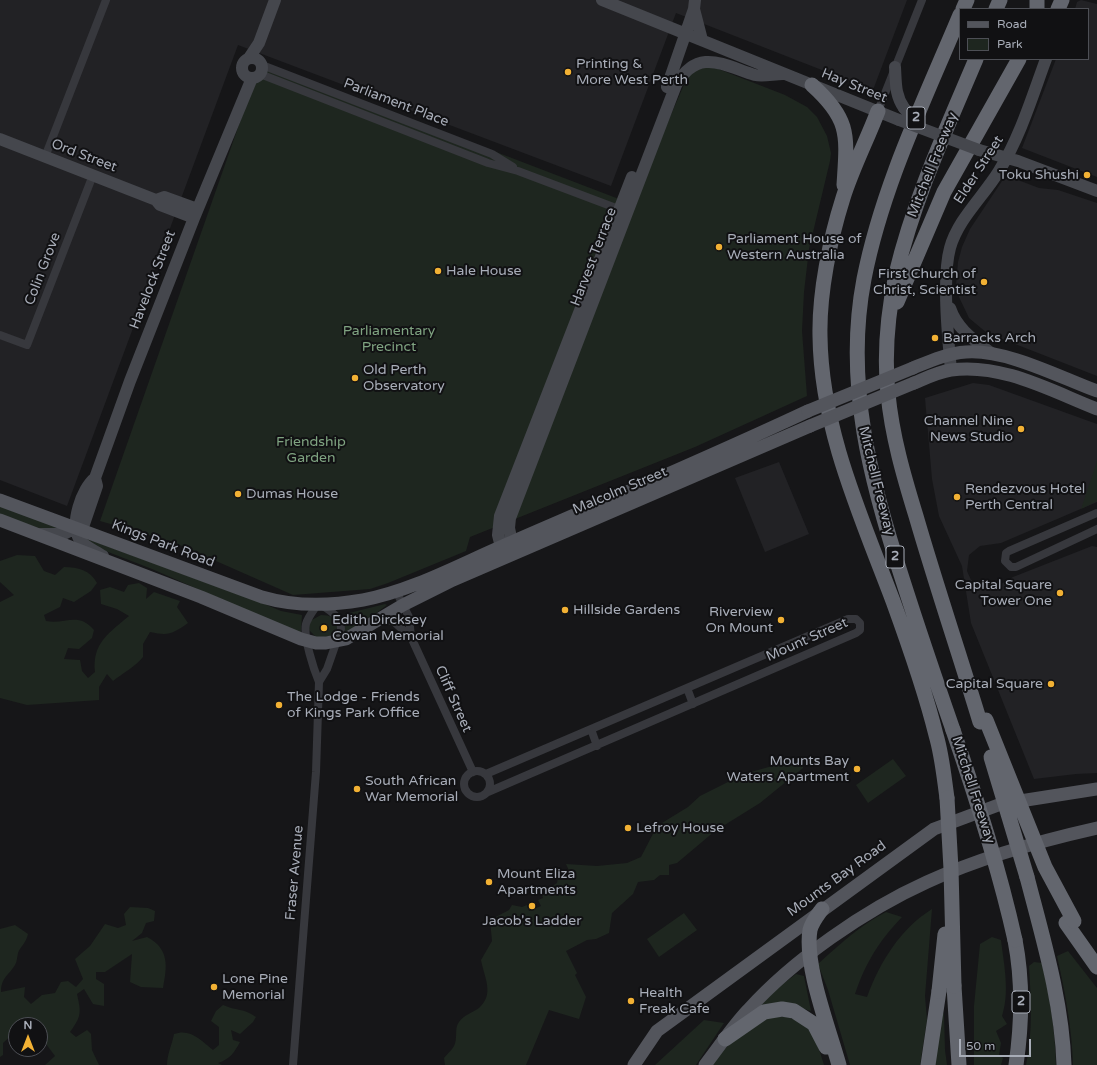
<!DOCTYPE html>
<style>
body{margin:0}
#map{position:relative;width:1097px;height:1065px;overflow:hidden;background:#161618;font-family:"Varela Round",sans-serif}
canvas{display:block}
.legend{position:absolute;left:959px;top:8px;width:130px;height:52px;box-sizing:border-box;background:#111113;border:1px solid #4d4f55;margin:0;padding:5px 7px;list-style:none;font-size:12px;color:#a8adb8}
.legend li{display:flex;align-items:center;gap:8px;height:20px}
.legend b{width:20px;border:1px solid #4d4f55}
.north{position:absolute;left:8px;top:1017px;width:40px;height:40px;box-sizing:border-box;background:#111113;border:1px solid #4d4f55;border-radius:50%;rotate:0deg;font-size:11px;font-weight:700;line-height:16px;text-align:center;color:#a8adb8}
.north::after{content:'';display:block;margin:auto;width:14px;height:18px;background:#f2b134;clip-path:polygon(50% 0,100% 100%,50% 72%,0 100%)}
.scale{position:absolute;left:959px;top:1039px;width:72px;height:18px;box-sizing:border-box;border:2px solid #a8adb8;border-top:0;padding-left:5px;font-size:12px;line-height:14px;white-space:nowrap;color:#a8adb8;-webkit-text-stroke:3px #111113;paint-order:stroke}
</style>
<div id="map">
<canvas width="1097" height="1065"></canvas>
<ul class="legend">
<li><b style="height:5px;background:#53555c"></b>Road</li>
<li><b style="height:11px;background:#1e261f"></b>Park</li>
</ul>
<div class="north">N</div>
<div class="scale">50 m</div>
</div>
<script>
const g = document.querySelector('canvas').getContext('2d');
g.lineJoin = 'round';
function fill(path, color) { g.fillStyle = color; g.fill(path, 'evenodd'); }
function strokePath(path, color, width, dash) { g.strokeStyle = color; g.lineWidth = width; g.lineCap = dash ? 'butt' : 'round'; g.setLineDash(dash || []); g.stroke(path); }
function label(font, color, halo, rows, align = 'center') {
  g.font = font + ' "Varela Round",sans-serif'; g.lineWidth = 4; g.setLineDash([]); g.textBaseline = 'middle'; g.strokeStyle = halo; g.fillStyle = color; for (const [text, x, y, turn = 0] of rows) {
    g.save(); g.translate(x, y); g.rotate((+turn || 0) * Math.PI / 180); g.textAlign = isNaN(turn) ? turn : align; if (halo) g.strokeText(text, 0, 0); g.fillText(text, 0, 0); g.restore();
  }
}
fill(new Path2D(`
 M 0,0 L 907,0 L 873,90 L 676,13 L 611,186 L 238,45 L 67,506 L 0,480 Z
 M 1081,0 L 1097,4 L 1097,177 L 1022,148 L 1056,59 L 1088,59 L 1088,9 L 1075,9 L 1077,2 Z
 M 1010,177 L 1039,188 L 1058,190 L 1097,203 L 1097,376 L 987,333 L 969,318 L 959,297 L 956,286 L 958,262 L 962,247 L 970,229 L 1002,181 Z
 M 973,383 L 989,385 L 1097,424 L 1097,502 L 1001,543 L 980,546 L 969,555 L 967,571 L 971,580 L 981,589 L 989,591 L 1013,577 L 1092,546 L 1097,547 L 1097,773 L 1076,774 L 1034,779 L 971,623 L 962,566 L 939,516 L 932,479 L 925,398 Z
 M 779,462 L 809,534 L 765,552 L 735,478 Z`), '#222225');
fill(new Path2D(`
 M 261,62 L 632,204 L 690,71 L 708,65 L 785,95 L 807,107 L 817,117 L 827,136 L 831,153 L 830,161 L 809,249 L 804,292 L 802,331 L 807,396 L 695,447 L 470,537 L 466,551 L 388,583 L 370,589 L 293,595 L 173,542 L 100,521 Z
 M 1097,461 L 1097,501 L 1081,509 Z
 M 0,504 L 62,528 L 45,530 L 0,515 Z
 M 82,537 L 262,603 L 281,611 L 302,615 L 301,632 L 298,633 L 152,569 L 90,545 Z
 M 17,555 L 35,556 L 44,571 L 55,575 L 64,567 C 78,567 90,570 97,583 L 91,591 L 74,602 L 63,598 L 60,607 L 44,615 L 46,621 C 65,625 78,611 94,630 L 92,638 L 79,649 L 68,648 L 64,659 L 80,660 L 82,671 L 88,678 L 95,672 C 92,643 109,633 129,616 L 117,609 L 101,604 L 100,590 L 110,587 L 124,592 L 128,585 L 139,583 L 147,588 L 146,599 L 154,592 L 180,601 L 177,607 L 188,623 C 172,634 169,636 150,632 L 143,644 L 143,657 C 136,666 123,673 113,681 L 107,674 L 99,687 L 99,700 L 27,705 L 0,698 L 0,602 L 14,595 L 0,582 L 0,561 Z
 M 385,604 L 387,605 L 357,627 L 345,632 L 345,614 Z
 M 321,615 C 331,615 334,618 338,626 C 334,638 328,637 316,637 L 309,630 L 310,621 Z
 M 804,757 L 803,768 L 760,803 L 715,831 L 677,863 L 669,865 L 669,875 L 660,875 L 654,880 L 638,882 L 633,894 L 612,913 L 609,933 L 596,939 L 587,940 L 566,951 L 577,973 L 575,975 L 586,997 L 579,1019 L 549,1010 L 526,1065 L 445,1065 L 444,1058 C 447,1054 452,1050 454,1046 C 458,1039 454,1028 459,1022 C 464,1015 472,1013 479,1008 C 495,994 484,977 481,960 L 492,941 L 490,920 L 509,910 L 512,905 L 522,907 L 527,905 L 529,911 L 541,906 L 538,900 L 543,898 L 542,895 L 550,891 L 549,888 L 557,883 L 558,878 L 571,875 L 566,864 L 597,866 L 627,863 L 641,857 L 657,826 L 688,807 L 700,796 L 744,774 Z
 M 893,759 L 906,776 L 868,803 L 856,785 Z
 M 130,907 L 148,908 L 155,911 L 154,921 L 146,923 L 142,933 L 132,941 L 147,937 C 170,949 167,967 163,988 L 141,987 L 130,982 L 132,954 L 105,972 L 96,972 L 96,979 L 104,984 L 104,1006 L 93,1004 L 84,989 L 77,994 C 81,1012 82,1016 70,1032 L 76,1037 L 87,1030 L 91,1034 L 92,1050 L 99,1065 L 45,1065 L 55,1056 L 43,1040 L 40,1025 L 16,1025 L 16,1031 L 3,1043 L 3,1055 L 0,1057 L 0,929 L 15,925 L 28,934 C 26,943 20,947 18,953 C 17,957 17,962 15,965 C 8,976 1,978 1,992 L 25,987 L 24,997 L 31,1004 L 42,995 L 55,993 L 61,982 L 68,981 L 76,987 L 83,979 L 75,959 L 90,946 L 105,924 L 118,928 L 126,925 L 124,914 Z
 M 932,909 L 925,996 L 927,1020 L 920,1065 L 850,1065 L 828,990 L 818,964 C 839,945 860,925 886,912 L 902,917 C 879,941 866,962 855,994 L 867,997 C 880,962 900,929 932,909 Z
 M 684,913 L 697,930 L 659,957 L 647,939 Z
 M 992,937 L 1001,940 C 1004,965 1010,992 1002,1016 L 1007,1024 L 996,1031 L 1001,1043 L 999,1055 L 1003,1058 L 1001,1065 L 974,1065 L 974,1006 L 980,944 Z
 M 1068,951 L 1097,988 L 1097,1065 L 1073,1065 C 1072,1028 1065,992 1057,956 Z
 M 1034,962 L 1042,963 C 1050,997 1055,1030 1056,1065 L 1026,1065 C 1033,1032 1031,1000 1029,966 Z
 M 796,974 L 804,976 L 811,1011 L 794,1006 L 754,1013 L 775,990 Z
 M 223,1005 C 236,1011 244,1008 256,1017 L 253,1022 L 240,1034 L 231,1030 L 233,1040 L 240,1042 C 234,1053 230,1059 218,1063 L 222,1065 L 167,1065 C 167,1054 172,1045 174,1034 C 190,1028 201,1040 213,1050 L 219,1045 L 219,1027 L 211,1021 L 216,1011 Z
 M 941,1011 L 944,1014 L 945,1050 L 947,1065 L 932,1065 Z
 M 772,1016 C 808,1016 815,1034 824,1065 L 711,1065 L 736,1036 Z
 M 704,1020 L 724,1023 L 696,1065 L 655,1065 Z`), '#1e261f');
strokePath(new Path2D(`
 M 262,65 L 492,154 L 513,167
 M 260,74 L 488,163 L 518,171 L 624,211
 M 878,111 L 922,0
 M 45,157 L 106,0
 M 0,335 L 27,345 L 93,175
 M 1097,513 L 1009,551 L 1006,553 L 1005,561 L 1011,567 L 1016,567 L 1097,529
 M 396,591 L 409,617 L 411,637 L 473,772
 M 380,619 L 393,621 L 411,637
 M 319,682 L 327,669 L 341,629 C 341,616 331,612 322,605
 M 687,688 L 693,704
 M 591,729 L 597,746
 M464 784a13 13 0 1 1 26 0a13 13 0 1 1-26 0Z
 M 486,774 L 848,619 L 856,619 L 860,623 L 860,630 L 856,633 L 488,792
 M 293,1065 L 316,772 L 319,682 C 314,670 303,637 306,624 C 308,617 313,611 317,605`), '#37383d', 8);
strokePath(new Path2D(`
 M 602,0 L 899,120
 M 695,0 L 694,9 L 702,40
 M242 68a10 10 0 1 1 20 0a10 10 0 1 1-20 0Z
 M 249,58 L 259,43 L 275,0
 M 895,67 C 896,83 895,95 904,108
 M 667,87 L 694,9
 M 0,139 L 156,200 L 160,205 L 194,218
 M 979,150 L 1018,161 L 1097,191
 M 156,200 L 164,197 L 197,209
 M 950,308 C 957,329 974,340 991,353
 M 951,370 C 948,338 942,277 950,248 C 958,219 983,197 999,171 C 1020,137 1032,97 1046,59
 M 95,478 C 82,488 69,525 80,540 C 85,547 96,551 103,556
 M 41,534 L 64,534 L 84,524 L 97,486 L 95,478 L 130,381 L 194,218 L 252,78
 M 514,552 L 509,528 L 510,518 L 676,85 C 698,47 723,65 755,75 C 763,77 774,74 783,74
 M 503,555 L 498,535 L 500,516 L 632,177`), '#45474d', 12);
strokePath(new Path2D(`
 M 913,368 C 930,361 948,353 966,352 C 1006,349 1059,377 1097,391
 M 914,383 C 926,378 938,372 951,370 C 1002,363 1051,391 1097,409
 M 0,500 L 262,597 C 296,607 329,606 363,600 C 415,590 464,562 512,542 C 611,499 710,457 808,411
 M 0,520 L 201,597 L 301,639 L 316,643 L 326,643 L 346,639 L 403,605 L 453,580 L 810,426
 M 634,1065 L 657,1031 L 934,829 L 1001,804 L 1097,789
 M 705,1065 C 719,1047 732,1027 748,1010 C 793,960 865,910 927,882 C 981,857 1039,841 1097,828`), '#53555c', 13);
strokePath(new Path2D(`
 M 1037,0 L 1037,9
 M 963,9 L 967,0
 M 996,9 L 1000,0
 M 1058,9 L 1062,0
 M 976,59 C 946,130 914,199 896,274 C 888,312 884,355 888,394 C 892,436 904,477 916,516 C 936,585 959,653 980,722
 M 812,85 C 851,120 847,136 844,185
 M 878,111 C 867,140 852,169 843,198 C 830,239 819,293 820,336 C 821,429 861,516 893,601 C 909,645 925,690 936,735 C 942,755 944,777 947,798
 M 897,302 L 944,192 L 1019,59
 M 953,730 C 936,681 919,631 903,581 C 871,483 844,383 864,279 C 882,187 924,101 960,15
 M 1027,877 C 1043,939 1062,1001 1064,1065
 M 822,909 C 817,916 812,922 810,930 C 804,965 829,1029 839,1065
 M 1066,923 L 1097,967
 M 1015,940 C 1023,981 1022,1023 1016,1065
 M 954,986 L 959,1065
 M 725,1039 L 764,1012 L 782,1009 L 794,1011 L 814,1024 L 826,1047
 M 928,1065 L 939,991`), '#63666e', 15);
strokePath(new Path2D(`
 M 904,108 L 920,127
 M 899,120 L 979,150`), '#45474d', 12);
strokePath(new Path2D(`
 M 808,411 L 913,368
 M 810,426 L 914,383`), '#53555c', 13);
strokePath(new Path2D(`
 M 986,720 L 1045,867 L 1074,921
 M 953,730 C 977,800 999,868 1015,940
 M 991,757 L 1027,877
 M 947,798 L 951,869 L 954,986
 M 939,991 L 945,934`), '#63666e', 15);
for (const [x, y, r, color] of [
 [568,72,4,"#f2b134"],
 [1087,175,4,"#f2b134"],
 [719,247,4,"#f2b134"],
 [438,271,4,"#f2b134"],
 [984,282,4,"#f2b134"],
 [935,338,4,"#f2b134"],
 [355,378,4,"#f2b134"],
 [1021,429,4,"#f2b134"],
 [238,494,4,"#f2b134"],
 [957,497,4,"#f2b134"],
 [1060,593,4,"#f2b134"],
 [565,610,4,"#f2b134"],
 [781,620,4,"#f2b134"],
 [324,628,4,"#f2b134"],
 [1051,684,4,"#f2b134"],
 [279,705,4,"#f2b134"],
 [857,769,4,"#f2b134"],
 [357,789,4,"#f2b134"],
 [628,828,4,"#f2b134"],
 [489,882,4,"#f2b134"],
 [532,906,4,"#f2b134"],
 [214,987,4,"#f2b134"],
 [631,1001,4,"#f2b134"]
]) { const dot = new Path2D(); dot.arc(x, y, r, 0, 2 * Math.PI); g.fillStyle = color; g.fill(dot); strokePath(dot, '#111113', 1.5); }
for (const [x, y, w] of [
 [916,118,18],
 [895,557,18],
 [1021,1002,18]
]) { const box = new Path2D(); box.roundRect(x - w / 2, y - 11, w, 22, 3); g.fillStyle = '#111113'; g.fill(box); strokePath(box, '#a8adb8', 1); }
label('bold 13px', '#a8adb8', null, [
 ["2",916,118],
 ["2",895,557],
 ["2",1021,1002]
]);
label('14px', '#a8adb8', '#111113', [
 ["Printing &",576,64],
 ["More West Perth",576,80],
 ["Toku Shushi",1079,175,"right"],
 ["Parliament House of",727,239],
 ["Western Australia",727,255],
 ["Hale House",446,271],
 ["First Church of",976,274,"right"],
 ["Christ, Scientist",976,290,"right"],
 ["Barracks Arch",943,338],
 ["Old Perth",363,370],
 ["Observatory",363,386],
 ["Channel Nine",1013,421,"right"],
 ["News Studio",1013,437,"right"],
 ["Rendezvous Hotel",965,489],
 ["Perth Central",965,505],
 ["Dumas House",246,494],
 ["Capital Square",1052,585,"right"],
 ["Tower One",1052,601,"right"],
 ["Hillside Gardens",573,610],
 ["Riverview",773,612,"right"],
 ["On Mount",773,628,"right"],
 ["Edith Dircksey",332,620],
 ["Cowan Memorial",332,636],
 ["Capital Square",1043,684,"right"],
 ["The Lodge - Friends",287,697],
 ["of Kings Park Office",287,713],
 ["Mounts Bay",849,761,"right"],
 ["Waters Apartment",849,777,"right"],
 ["South African",365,781],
 ["War Memorial",365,797],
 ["Lefroy House",636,828],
 ["Mount Eliza",497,874],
 ["Apartments",497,890],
 ["Jacob's Ladder",532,921,"center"],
 ["Lone Pine",222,979],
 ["Memorial",222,995],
 ["Health",639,993],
 ["Freak Cafe",639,1009]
], 'left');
label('14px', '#a8adb8', '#111113', [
 ["Hay Street",854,86,22],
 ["Parliament Place",396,103,21],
 ["Ord Street",84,156,21],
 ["Mitchell Freeway",933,165,-68],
 ["Elder Street",979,170,-57],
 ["Harvest Terrace",594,257,-69],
 ["Colin Grove",43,269,-69],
 ["Havelock Street",153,280,-69],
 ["Mitchell Freeway",876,481,76],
 ["Malcolm Street",620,491,-23],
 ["Kings Park Road",163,544,21],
 ["Mount Street",807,640,-24],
 ["Cliff Street",453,699,66],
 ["Mitchell Freeway",973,790,72],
 ["Fraser Avenue",295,873,-85],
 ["Mounts Bay Road",837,879,-36]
]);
label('14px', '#7fa381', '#111113', [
 ["Parliamentary",389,331],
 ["Precinct",389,347],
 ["Friendship",311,442],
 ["Garden",311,458]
]);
</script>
